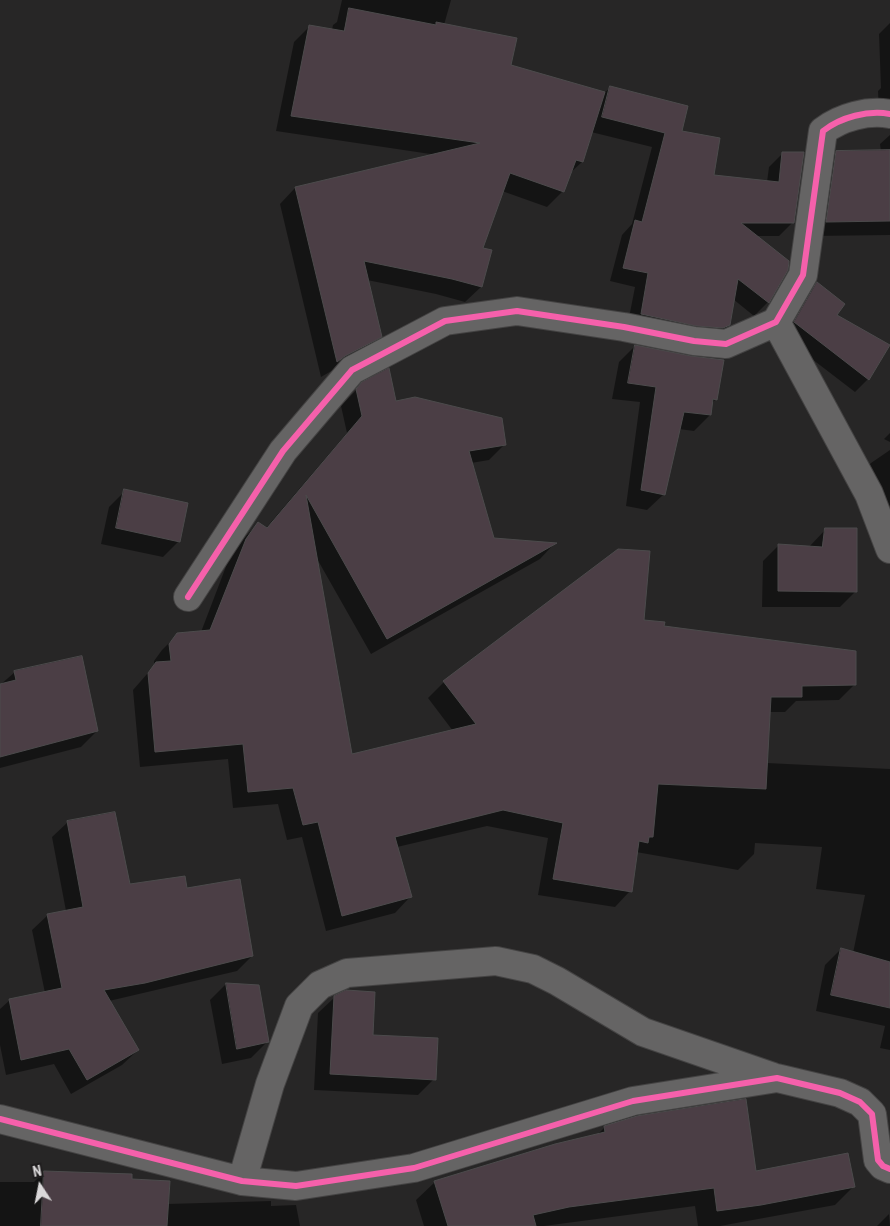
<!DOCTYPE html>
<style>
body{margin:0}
#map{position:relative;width:890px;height:1226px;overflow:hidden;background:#272626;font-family:"Roboto Condensed",sans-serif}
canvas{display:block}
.north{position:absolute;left:15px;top:1161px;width:50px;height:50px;-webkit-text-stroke:4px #1e1c1d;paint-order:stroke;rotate:349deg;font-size:14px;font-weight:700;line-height:20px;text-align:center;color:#dad8d9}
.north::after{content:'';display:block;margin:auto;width:18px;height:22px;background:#dad8d9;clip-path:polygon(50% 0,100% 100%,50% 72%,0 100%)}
</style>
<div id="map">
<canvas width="890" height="1226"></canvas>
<div class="north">N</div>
</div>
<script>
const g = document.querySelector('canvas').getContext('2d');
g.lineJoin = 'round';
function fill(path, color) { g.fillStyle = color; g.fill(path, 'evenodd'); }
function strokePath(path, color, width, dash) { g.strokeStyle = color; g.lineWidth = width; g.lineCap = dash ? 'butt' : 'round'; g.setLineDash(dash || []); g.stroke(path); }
fill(new Path2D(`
 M 342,0 L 451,0 L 444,25 L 510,66 L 604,93 L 610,88 L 680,132 L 713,176 L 767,182 L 769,167 L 783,153 L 793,222 L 779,236 L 755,236 L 768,302 L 754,316 L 733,299 L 729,325 L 715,339 L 627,328 L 635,287 L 610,281 L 622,235 L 632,224 L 652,147 L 591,132 L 582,162 L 569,174 L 563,191 L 547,207 L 502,191 L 482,248 L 481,287 L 465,302 L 436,294 L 367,280 L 380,336 L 364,352 L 321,377 L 280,204 L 295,188 L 437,155 L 276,131 L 294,42 L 310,26 L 332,30 L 333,25 L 337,22 Z
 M 890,23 L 890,122 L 879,113 L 878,91 L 881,88 L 879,34 Z
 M 890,135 L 890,235 L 812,236 L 822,167 L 836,152 L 881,152 L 880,144 Z
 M 817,284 L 836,315 L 868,379 L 855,392 L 782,336 L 804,297 Z
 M 635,346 L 691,358 L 716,399 L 711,404 L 710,415 L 694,431 L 679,429 L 664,494 L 647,510 L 626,506 L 640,402 L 612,399 L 619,362 Z
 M 363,383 L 396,402 L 505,444 L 489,460 L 471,463 L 493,539 L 554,544 L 540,559 L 371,654 L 316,557 L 351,755 L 453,731 L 428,698 L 444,682 L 643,621 L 855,684 L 839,700 L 796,701 L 785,712 L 769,712 L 767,763 L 890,769 L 890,1050 L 880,1048 L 885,1026 L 816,1011 L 825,965 L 841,949 L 853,953 L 865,895 L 816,889 L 822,847 L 755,843 L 754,854 L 738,870 L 636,852 L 630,891 L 615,907 L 538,895 L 548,838 L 487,826 L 397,847 L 410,897 L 395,913 L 326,931 L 302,837 L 287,840 L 278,804 L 233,808 L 228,759 L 140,767 L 133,690 L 154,666 L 154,661 L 162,650 L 178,634 L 201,632 L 230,556 L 243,539 L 259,523 L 266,528 L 347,433 L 341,406 Z
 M 890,433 L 890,442 L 884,439 Z
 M 890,450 L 890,526 L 855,479 L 871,463 Z
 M 125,491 L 179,541 L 163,557 L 101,544 L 109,507 Z
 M 825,530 L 856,591 L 840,607 L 762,607 L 763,561 L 779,545 L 809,547 Z
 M 15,672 L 97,731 L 81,747 L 0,768 L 0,685 Z
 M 68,822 L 129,885 L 186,889 L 252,956 L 237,971 L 109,1001 L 138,1050 L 122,1065 L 71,1094 L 54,1064 L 6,1075 L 0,1045 L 0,1009 L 10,1000 L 45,993 L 32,930 L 48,915 L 66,911 L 52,837 Z
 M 226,984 L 257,986 L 267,1042 L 251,1058 L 222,1064 L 210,1000 Z
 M 335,997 L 372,1036 L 434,1079 L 418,1095 L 314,1090 L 318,1013 Z
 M 605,1127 L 755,1172 L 854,1186 L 835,1205 L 720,1226 L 698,1226 L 695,1206 L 544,1226 L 424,1226 L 416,1200 L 435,1182 L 597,1135 Z
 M 44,1172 L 131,1180 L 167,1204 L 271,1201 L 271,1206 L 296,1205 L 300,1226 L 0,1226 L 0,1182 L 34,1182 Z
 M 889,1214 L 890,1226 L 877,1226 Z`), '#0007');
const building = new Path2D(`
 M 349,8 L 436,25 L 436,22 L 517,38 L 511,65 L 605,92 L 583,162 L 576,160 L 564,192 L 510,173 L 483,248 L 492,250 L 482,287 L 452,279 L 364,261 L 382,337 L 345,356 L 337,362 L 295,187 L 480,143 L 291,116 L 309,25 L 344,31 Z
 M 610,86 L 688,106 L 682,131 L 720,138 L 714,175 L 779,182 L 782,152 L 804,152 L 794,223 L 741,223 L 789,261 L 788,270 L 769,303 L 738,279 L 730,325 L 723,328 L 696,326 L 641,314 L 648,273 L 623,268 L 635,220 L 642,222 L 665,133 L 602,117 Z
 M 890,150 L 890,221 L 826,222 L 836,151 Z
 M 817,282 L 845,304 L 837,315 L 890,345 L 869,380 L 794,322 Z
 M 635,345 L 691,356 L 724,360 L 717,400 L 713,399 L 711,415 L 684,412 L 665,495 L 641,490 L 656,387 L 628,383 Z
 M 389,368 L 396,401 L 415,397 L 502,418 L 506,445 L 469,451 L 494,538 L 557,543 L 387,639 L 306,495 L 352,754 L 476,724 L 443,681 L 618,549 L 650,551 L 644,620 L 665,622 L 664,626 L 856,651 L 856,685 L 802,686 L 802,697 L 771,697 L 766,789 L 658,784 L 653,837 L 649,837 L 648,843 L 639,841 L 632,892 L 553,879 L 563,823 L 503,810 L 395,837 L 412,897 L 342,916 L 318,822 L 303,825 L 293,788 L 248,792 L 243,744 L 155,752 L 148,673 L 156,662 L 171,661 L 169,644 L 177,633 L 210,630 L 246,539 L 258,522 L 267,528 L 362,416 L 356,389 L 362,382 Z
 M 124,489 L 188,503 L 180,542 L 116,528 Z
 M 825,528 L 857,528 L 857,592 L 778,591 L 778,544 L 822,547 Z
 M 82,656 L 98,731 L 0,757 L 0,684 L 16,680 L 14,671 Z
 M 115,812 L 130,884 L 185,876 L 187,888 L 240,879 L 253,956 L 145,983 L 104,990 L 139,1050 L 87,1080 L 69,1049 L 21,1060 L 9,999 L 62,988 L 47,914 L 83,907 L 67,821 Z
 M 841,948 L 890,962 L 890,1008 L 831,995 Z
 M 226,983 L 259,985 L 269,1042 L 237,1049 Z
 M 346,990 L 375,992 L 373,1035 L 438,1038 L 436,1080 L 330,1074 L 334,996 Z
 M 746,1099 L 756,1171 L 848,1153 L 855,1187 L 761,1205 L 717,1211 L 714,1188 L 569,1207 L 533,1215 L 536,1226 L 448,1226 L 434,1181 L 555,1144 L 605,1132 L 604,1126 L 637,1116 Z
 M 44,1171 L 132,1174 L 132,1179 L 170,1181 L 167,1226 L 41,1226 Z`);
fill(building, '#4b3e45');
strokePath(building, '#4c4b4c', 1);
const street = new Path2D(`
 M 776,322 L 869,494 L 890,549
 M 188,597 L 283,451 L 352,370 L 445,321 L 517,311 L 624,327 L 694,341 L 726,344 L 776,322 L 803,275 L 823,131 C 841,117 868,110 890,114
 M 0,1119 L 242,1181 L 296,1186 L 414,1168 L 633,1101 L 777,1078 L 840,1093 L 860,1102 L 872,1114 L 878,1160 L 883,1166 L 890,1169
 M 242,1181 L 270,1084 L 299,1006 L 320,985 L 347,973 L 496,961 L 533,969 L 557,981 L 643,1032 L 773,1077`);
strokePath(street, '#444343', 30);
strokePath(street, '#656464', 28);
strokePath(new Path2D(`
 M 188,597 L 283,451 L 352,370 L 445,321 L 517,311 L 624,327 L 694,341 L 726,344 L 776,322 L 803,275 L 823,131 C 841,117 868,110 890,114
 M 0,1119 L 242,1181 L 296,1186 L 414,1168 L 633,1101 L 777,1078 L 840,1093 L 860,1102 L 872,1114 L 878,1160 L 883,1166 L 890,1169`), '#f560ab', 6);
</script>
